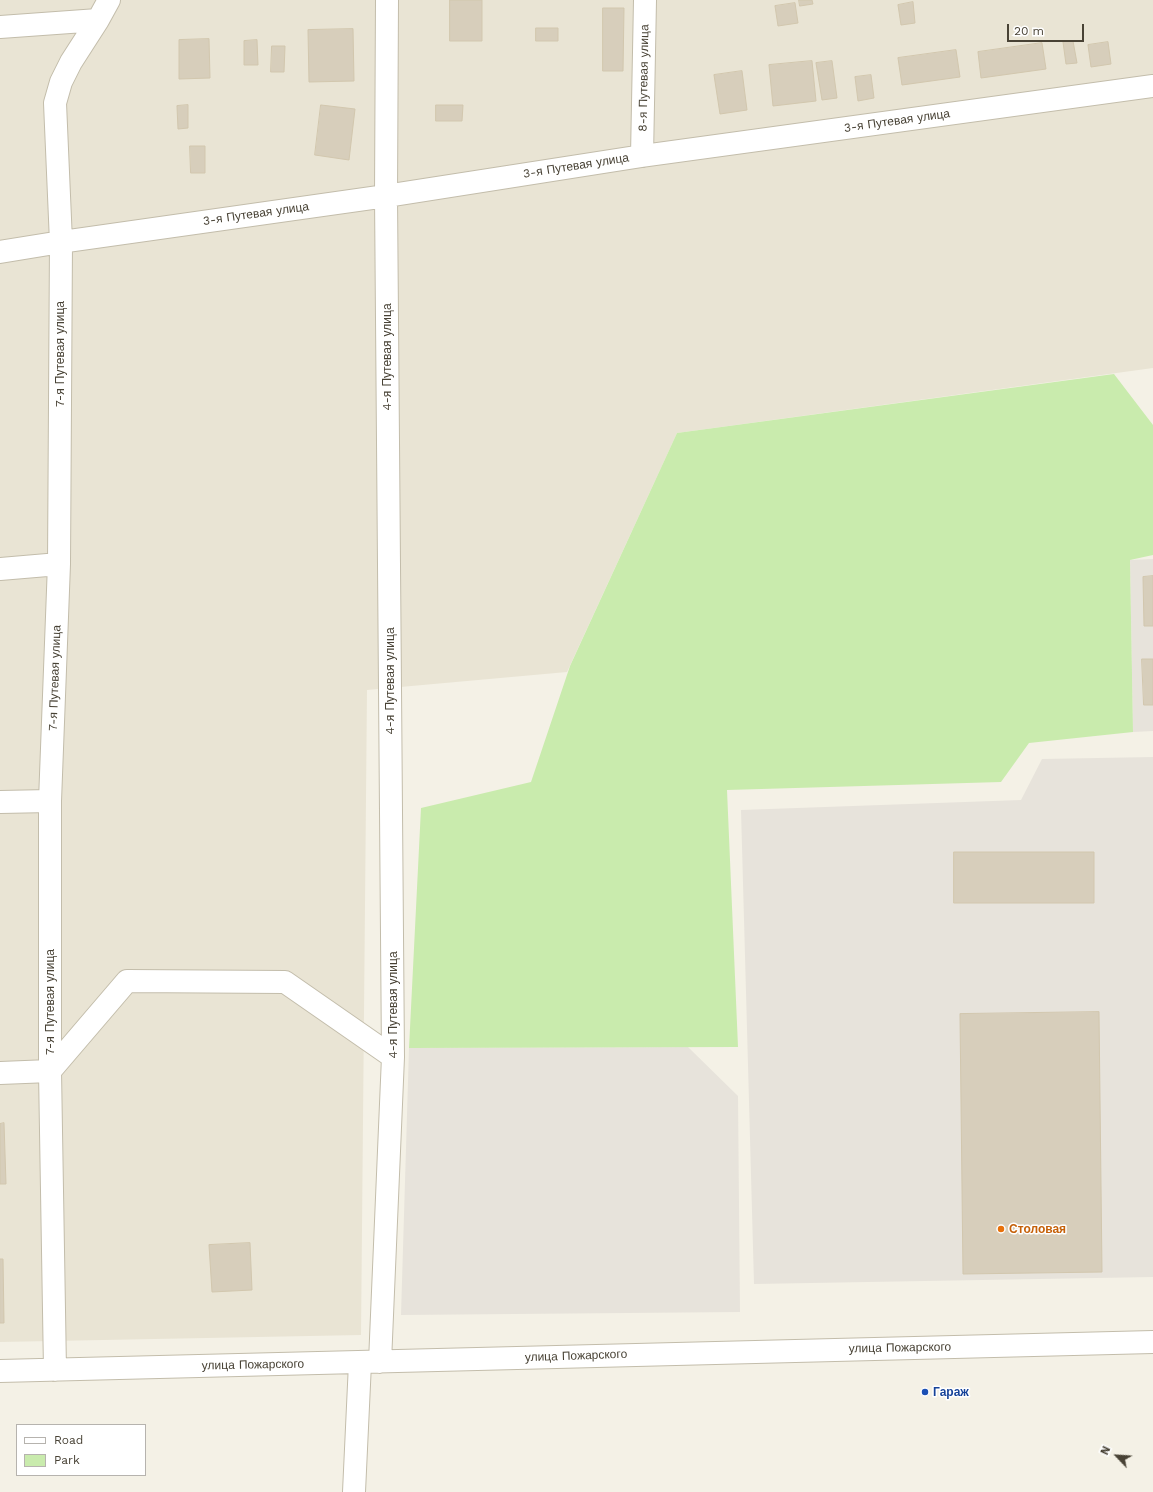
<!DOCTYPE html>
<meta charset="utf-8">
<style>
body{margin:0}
#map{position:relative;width:1153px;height:1492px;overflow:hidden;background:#f4f1e6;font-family:"Work Sans",sans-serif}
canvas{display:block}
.legend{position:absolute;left:16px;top:1424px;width:130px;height:52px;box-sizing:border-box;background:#fff;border:1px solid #b6b3ae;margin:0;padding:5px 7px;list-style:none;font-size:12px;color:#484235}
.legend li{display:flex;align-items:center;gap:8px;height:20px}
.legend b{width:20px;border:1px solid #b6b3ae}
.north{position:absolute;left:1097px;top:1436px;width:40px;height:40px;-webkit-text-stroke:3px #fff;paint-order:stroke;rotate:295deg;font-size:11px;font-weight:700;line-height:16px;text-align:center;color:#484235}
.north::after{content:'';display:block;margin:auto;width:14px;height:18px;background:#484235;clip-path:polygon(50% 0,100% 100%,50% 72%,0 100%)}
.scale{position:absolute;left:1007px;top:24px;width:77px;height:18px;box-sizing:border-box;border:2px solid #484235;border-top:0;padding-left:5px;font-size:12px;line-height:14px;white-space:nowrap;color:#484235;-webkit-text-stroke:3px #fff;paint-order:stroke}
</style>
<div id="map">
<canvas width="1153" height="1492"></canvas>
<ul class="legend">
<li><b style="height:5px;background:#fff"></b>Road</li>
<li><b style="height:11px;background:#c9ebad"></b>Park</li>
</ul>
<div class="north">N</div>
<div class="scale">20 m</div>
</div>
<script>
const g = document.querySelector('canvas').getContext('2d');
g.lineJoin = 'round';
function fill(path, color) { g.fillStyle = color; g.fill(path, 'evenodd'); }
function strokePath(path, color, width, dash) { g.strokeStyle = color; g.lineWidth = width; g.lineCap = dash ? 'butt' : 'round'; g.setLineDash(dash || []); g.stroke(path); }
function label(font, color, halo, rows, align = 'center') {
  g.font = font + ' "Work Sans",sans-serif'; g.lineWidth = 3; g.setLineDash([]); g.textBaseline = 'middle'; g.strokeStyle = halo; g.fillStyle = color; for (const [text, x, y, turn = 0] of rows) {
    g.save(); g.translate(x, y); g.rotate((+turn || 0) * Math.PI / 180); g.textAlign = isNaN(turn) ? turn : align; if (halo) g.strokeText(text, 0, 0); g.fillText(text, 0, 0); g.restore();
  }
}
fill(new Path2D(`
 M 0,0 L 1153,0 L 1153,368 L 677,433 L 567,672 L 367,690 L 361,1335 L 0,1342 Z`), '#e9e4d4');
fill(new Path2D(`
 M 1153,559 L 1153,731 L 1133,732 L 1130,560 Z
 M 1153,757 L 1153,1277 L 754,1284 L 741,810 L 1021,800 L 1042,759 Z
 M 688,1047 L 738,1096 L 740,1312 L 401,1315 L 409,1048 Z`), '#e7e3db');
fill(new Path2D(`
 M 1114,374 L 1153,425 L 1153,555 L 1130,560 L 1133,732 L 1029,743 L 1001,782 L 727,790 L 738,1047 L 409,1048 L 421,808 L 531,782 L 570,666 L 677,433 Z`), '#c9ebad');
const building = new Path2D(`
 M 450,0 L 482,0 L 482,41 L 450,41 Z
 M 799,0 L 812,0 L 813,4 L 800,6 Z
 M 913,2 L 915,23 L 901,25 L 898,5 Z
 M 795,3 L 798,23 L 778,26 L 775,6 Z
 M 603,8 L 624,8 L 623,71 L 603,71 Z
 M 536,28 L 558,28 L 558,41 L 536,41 Z
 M 353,29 L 354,81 L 309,82 L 308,30 Z
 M 209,39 L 210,78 L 179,79 L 179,40 Z
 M 257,40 L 258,65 L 244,65 L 244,41 Z
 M 1073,41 L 1077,63 L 1066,64 L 1063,42 Z
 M 1108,42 L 1111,64 L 1091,67 L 1088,45 Z
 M 1042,43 L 1046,69 L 981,78 L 978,52 Z
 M 272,46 L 285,46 L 284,72 L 271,72 Z
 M 956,50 L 960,77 L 902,85 L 898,58 Z
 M 812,61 L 816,101 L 773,106 L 769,65 Z
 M 832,61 L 837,98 L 822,100 L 816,63 Z
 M 742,71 L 747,110 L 720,114 L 714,75 Z
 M 871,75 L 874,98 L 858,101 L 855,77 Z
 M 188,105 L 188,128 L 178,129 L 177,106 Z
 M 321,105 L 355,109 L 349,160 L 315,155 Z
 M 436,105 L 463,105 L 462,121 L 436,121 Z
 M 190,146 L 205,146 L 205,173 L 191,173 Z
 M 1153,576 L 1153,626 L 1144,626 L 1143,577 Z
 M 1142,659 L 1153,659 L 1153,705 L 1144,705 Z
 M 954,852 L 1094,852 L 1094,903 L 954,903 Z
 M 1099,1012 L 1102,1272 L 963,1274 L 960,1014 Z
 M 4,1123 L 6,1184 L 0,1184 L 0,1124 Z
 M 250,1243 L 252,1290 L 212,1292 L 209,1245 Z
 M 0,1259 L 3,1259 L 4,1323 L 0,1323 Z`);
fill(building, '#d7cebb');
strokePath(building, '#d2c7ae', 1);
const minor = new Path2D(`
 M 0,27 L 98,20
 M 642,156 L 645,0
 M 0,252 L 61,242 L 386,196 L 642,156 L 1153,86
 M 0,569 L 59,564
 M 0,802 L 50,801
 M 0,1073 L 50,1071 L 127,981 L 285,982 L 393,1057
 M 380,1362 L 393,1057 L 386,196 L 387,0
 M 55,1370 L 50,1071 L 50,801 L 59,564 L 61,242 L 55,103 L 61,82 L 71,62 L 98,20 L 109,0
 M 0,1371 C 384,1363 769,1350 1153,1342
 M 354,1492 L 360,1363`);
strokePath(minor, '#c3bdab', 24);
strokePath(minor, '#fff', 22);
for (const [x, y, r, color] of [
 [1001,1229,4,"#e8710a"],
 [925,1392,4,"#1a4fb4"]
]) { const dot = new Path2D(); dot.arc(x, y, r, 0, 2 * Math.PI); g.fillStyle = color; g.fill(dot); strokePath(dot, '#fff', 1.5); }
label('12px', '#484235', '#fff', [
 ["8-я Путевая улица",644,78,-89],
 ["3-я Путевая улица",897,121,-8],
 ["3-я Путевая улица",576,166,-9],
 ["3-я Путевая улица",256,214,-8],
 ["7-я Путевая улица",60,354,-90],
 ["4-я Путевая улица",387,357,-90],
 ["7-я Путевая улица",55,678,-88],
 ["4-я Путевая улица",390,681,-90],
 ["7-я Путевая улица",50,1002,-90],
 ["4-я Путевая улица",393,1005,-90],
 ["улица Пожарского",900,1348,-1],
 ["улица Пожарского",576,1356,-2],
 ["улица Пожарского",253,1365,-1]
]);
label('bold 12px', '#c56008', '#fff', [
 ["Столовая",1009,1229]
], 'left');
label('bold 12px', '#164399', '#fff', [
 ["Гараж",933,1392]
], 'left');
</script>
